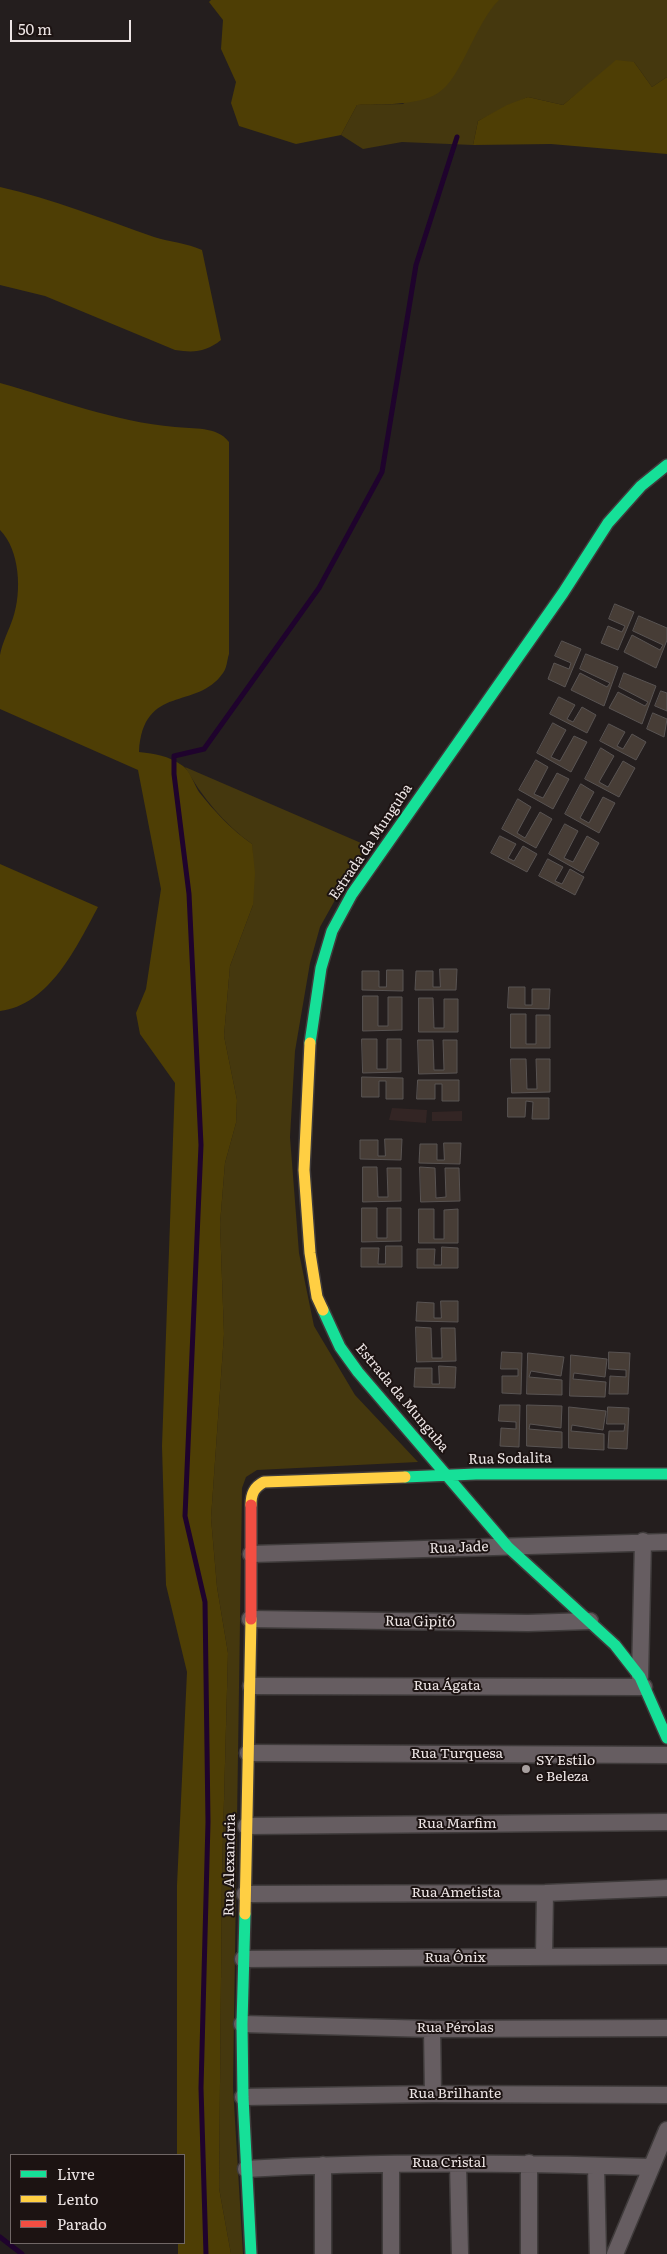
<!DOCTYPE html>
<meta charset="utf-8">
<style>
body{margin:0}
#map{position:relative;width:667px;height:2254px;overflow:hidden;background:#241e1e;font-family:Literata,serif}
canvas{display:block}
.legend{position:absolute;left:10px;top:2154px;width:175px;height:90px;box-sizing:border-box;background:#1c1312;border:1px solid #706766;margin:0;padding:6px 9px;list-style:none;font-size:15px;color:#ede5e5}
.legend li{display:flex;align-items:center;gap:10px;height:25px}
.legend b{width:25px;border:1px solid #706766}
.scale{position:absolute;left:10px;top:20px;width:121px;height:22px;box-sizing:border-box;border:2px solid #ede5e5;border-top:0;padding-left:6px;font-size:15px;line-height:18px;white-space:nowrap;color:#ede5e5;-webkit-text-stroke:4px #1c1312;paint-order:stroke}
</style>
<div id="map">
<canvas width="667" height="2254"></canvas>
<ul class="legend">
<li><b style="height:6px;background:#16e098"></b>Livre</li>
<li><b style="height:6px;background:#ffcf43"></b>Lento</li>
<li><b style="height:6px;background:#f24e42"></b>Parado</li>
</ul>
<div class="scale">50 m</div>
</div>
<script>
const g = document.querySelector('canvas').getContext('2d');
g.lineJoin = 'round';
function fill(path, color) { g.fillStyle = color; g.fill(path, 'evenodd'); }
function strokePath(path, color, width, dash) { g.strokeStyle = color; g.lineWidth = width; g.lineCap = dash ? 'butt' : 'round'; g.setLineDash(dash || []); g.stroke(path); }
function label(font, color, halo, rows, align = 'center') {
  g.font = font + ' Literata,serif'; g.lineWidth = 4; g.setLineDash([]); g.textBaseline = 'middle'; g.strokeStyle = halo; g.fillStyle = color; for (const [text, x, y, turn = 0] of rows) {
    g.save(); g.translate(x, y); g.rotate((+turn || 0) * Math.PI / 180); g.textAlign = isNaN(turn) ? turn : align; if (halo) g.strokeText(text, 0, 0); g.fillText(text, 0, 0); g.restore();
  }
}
fill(new Path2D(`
 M 392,1108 L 427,1110 L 426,1123 L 389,1120 Z
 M 462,1111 L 462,1121 L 432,1121 L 432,1112 Z`), '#332524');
fill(new Path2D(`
 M 498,0 L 667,0 L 667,77 L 652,87 L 634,62 L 584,88 L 563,105 L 528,97 L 478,121 L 473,145 L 402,142 L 363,149 L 341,135 L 357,105 L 403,104 L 465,50 L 486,14 Z
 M 185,767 L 368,846 L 354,866 L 320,927 L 310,963 L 295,1051 L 290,1137 L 299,1253 L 314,1326 L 355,1395 L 418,1462 L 257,1470 L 246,1477 L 242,1488 L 233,2087 L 243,2254 L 231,2254 L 219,2188 L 222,1874 L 228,1653 L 217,1587 L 211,1518 L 224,1334 L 220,1224 L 225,1163 L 236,1123 L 237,1100 L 224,1036 L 230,966 L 253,905 L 252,844 C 224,824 202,797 185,767 Z`), '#45380e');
fill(new Path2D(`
 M 211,0 L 499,0 C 474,25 462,78 438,93 C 419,106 379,104 357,105 L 341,135 L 296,144 L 239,126 L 231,103 L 236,82 L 221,49 L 223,20 L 209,2 Z
 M 616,60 L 634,62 L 652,87 L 667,77 L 667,154 L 551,144 L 473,145 L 478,121 L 507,105 L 528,97 L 563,105 Z
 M 0,187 C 52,199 103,219 154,237 C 170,242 187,243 202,250 L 221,340 C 206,352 194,353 175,350 L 45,296 L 0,285 Z
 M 0,383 C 57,399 115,422 175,427 C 193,429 217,426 229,442 L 229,654 C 227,660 227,668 223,673 C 197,711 143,683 139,752 C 156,754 167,755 183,766 C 190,771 194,784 199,792 C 214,811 232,830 252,844 L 255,873 L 253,905 L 230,966 L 224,1036 L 237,1100 L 236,1123 L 225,1163 L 220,1224 L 224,1334 L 211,1518 L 217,1587 L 228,1653 L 222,1874 L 219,2188 L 231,2254 L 178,2254 L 178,2243 L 184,2243 L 184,2155 L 177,2155 L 177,1885 L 187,1672 L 166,1585 L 162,1446 L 175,1083 L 140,1034 L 136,1013 L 146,989 L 161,889 L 138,770 L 0,709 C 0,692 0,671 0,655 C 2,643 9,630 13,618 C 22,592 20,550 0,530 Z
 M 0,864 L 98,907 C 77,946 50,1005 0,1011 Z`), '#4e3e05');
strokePath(new Path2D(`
 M 0,2237 L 22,2254
 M 206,2254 L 201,2088 L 208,1822 L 205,1602 L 185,1516 L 201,1145 L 189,894 L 174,774 L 174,756 L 204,749 L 319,588 L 382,472 L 416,265 L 457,137`), '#1f032d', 5);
const building = new Path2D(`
 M 615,604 L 634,612 L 618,650 L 601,643 L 608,626 L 622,632 L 625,626 L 609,619 Z
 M 639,616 L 667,628 L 667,640 L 656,668 L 624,652 L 632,635 L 660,650 L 663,645 L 633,631 Z
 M 562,641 L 581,649 L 565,687 L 548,679 L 554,663 L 569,669 L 571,663 L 555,656 Z
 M 586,654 L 618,667 L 604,706 L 571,690 L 580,673 L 607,687 L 610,683 L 580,669 Z
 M 624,673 L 656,686 L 642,724 L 609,708 L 618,692 L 645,706 L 648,702 L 619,687 Z
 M 661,691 L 667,693 L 667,711 L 655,706 Z
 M 559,697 L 575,705 L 567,719 L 573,722 L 582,707 L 596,715 L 587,733 L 550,714 Z
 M 653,713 L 667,719 L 664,737 L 647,729 Z
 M 553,723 L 566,730 L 551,757 L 560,761 L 574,736 L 587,742 L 571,772 L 537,753 Z
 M 609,724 L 625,732 L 617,746 L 623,749 L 632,734 L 646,742 L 636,760 L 600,741 Z
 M 601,748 L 614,756 L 599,782 L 608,787 L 623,761 L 635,768 L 619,797 L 585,779 Z
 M 536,760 L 548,767 L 534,794 L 543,798 L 557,773 L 569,779 L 553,809 L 519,790 Z
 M 581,784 L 594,792 L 580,818 L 589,823 L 603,797 L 615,803 L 599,833 L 565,814 Z
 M 518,799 L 531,807 L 517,833 L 525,838 L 540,812 L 552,819 L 536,848 L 502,829 Z
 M 565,824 L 578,831 L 564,858 L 573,862 L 587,836 L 599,843 L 583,873 L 549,854 Z
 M 500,836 L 516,844 L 508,858 L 514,861 L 523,846 L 537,854 L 527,872 L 491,853 Z
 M 548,859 L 563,867 L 555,881 L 562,884 L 570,869 L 584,877 L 575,895 L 539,876 Z
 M 440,969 L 457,969 L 456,990 L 415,990 L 416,971 L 433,971 L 433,987 L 440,987 Z
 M 387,970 L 403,970 L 403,991 L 362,990 L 362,971 L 379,971 L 379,987 L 386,987 Z
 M 509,987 L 525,987 L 525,1005 L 532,1005 L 532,989 L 550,989 L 549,1009 L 508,1008 Z
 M 363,996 L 378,996 L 378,1026 L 388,1026 L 388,997 L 402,997 L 402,1030 L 363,1031 Z
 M 419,998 L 433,998 L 434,1028 L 444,1028 L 444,999 L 458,999 L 458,1032 L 419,1032 Z
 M 511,1014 L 526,1014 L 526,1044 L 536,1044 L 536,1015 L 550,1015 L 550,1048 L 511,1048 Z
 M 362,1039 L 377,1039 L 377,1069 L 387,1069 L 387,1039 L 401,1039 L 401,1072 L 363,1073 Z
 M 418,1040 L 433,1040 L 434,1070 L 444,1070 L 443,1040 L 457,1040 L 457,1073 L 419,1074 Z
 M 511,1059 L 526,1059 L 527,1089 L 537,1089 L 536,1059 L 550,1059 L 550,1092 L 512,1093 Z
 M 362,1077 L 403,1078 L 403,1099 L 386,1099 L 386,1081 L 379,1081 L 379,1097 L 362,1097 Z
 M 418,1080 L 459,1080 L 459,1101 L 442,1101 L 442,1084 L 435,1084 L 435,1099 L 417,1099 Z
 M 508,1098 L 549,1098 L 549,1119 L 532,1119 L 533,1102 L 526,1101 L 525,1117 L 508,1117 Z
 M 385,1139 L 402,1139 L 401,1160 L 360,1159 L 360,1140 L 378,1140 L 378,1156 L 385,1156 Z
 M 444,1143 L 461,1143 L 460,1164 L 419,1163 L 420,1144 L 437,1144 L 437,1160 L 444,1160 Z
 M 363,1167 L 377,1167 L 378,1197 L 388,1197 L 387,1168 L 401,1168 L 401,1201 L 363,1202 Z
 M 420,1167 L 435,1168 L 436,1198 L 446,1197 L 445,1168 L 459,1168 L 460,1201 L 421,1202 Z
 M 362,1208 L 377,1208 L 377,1238 L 387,1238 L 387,1208 L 401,1208 L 401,1241 L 362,1242 Z
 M 419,1209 L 434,1209 L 434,1239 L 444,1239 L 444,1210 L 458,1209 L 458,1243 L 419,1243 Z
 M 386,1246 L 402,1246 L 402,1267 L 361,1267 L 361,1248 L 379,1248 L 378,1264 L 385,1264 Z
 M 442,1247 L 458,1248 L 458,1268 L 417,1268 L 417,1249 L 435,1249 L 434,1265 L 441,1265 Z
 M 441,1301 L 458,1301 L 458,1322 L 416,1321 L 417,1302 L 434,1303 L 434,1318 L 441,1318 Z
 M 416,1327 L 431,1328 L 432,1358 L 442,1358 L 441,1328 L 455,1328 L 456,1361 L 417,1362 Z
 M 502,1352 L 522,1353 L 521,1394 L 502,1393 L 502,1376 L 518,1376 L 518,1369 L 501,1369 Z
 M 609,1352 L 630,1353 L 628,1394 L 609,1394 L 610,1376 L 626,1377 L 626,1370 L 609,1369 Z
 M 528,1353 L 564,1357 L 561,1376 L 531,1371 L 529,1377 L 562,1380 L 562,1395 L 527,1394 Z
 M 571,1355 L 607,1359 L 605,1377 L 574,1373 L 573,1379 L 606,1382 L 605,1397 L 570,1396 Z
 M 439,1366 L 456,1367 L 455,1388 L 414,1387 L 415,1368 L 432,1368 L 432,1384 L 439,1384 Z
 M 500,1405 L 520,1405 L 519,1447 L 500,1446 L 501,1428 L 516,1429 L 516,1422 L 499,1421 Z
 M 527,1405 L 562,1406 L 561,1428 L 530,1424 L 529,1429 L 562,1432 L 562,1448 L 527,1446 Z
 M 569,1407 L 606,1411 L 603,1430 L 572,1425 L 571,1431 L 604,1434 L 604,1450 L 569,1448 Z
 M 608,1407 L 629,1408 L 627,1449 L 608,1448 L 609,1431 L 624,1431 L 625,1424 L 607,1424 Z`);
fill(building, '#473d36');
strokePath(building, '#595453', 1);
const street = new Path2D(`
 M 251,1554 L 667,1542
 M 250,1619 L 528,1623 L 590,1621
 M 640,1677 L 643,1541
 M 251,1686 L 644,1687
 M 248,1753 L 667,1755
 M 246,1826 L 667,1822
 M 245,1894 L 545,1893 L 667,1888
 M 544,1957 L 545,1893
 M 243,1959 L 667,1956
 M 242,2024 L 432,2029 L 667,2028
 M 432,2029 L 433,2094
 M 243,2097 L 433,2094 L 667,2095
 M 458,2163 L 460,2254
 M 529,2163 L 529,2254
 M 391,2164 L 391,2254
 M 323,2165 L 323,2254
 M 596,2166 L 598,2254
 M 246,2169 C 381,2161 516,2163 651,2167
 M 615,2254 L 667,2130`);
const fast = new Path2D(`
 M 310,1043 L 321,968 L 332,931 L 352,894 L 563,593 L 608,523 L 641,486 L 667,465
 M 323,1310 L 340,1347 L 358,1372 L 508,1547 L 615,1645 L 640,1677 L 667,1738
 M 405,1477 L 476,1474 L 667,1474
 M 245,1914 L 242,2024 L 243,2097 L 251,2254`);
const slow = new Path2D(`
 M 310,1043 L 304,1170 L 310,1253 L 317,1297 L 323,1310
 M 251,1505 C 251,1494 254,1487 264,1482 L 405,1477
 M 245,1914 L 251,1619`);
const jam = new Path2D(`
 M 251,1505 L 251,1619`);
strokePath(street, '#3f3b3b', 19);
strokePath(fast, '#3f3b3b', 14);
strokePath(slow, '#3f3b3b', 14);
strokePath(jam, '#3f3b3b', 14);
strokePath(street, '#665d61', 16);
strokePath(fast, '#16e098', 11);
strokePath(slow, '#ffcf43', 11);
strokePath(jam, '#f24e42', 11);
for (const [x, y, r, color] of [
 [526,1769,5,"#a79f9f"]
]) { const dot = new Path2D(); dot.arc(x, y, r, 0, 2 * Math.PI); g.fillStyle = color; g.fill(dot); strokePath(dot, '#1c1312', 2); }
label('14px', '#ede5e5', '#1c1312', [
 ["Estrada da Munguba",371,842,-56],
 ["Estrada da Munguba",402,1398,50],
 ["Rua Sodalita",510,1459,-1],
 ["Rua Jade",459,1548,-2],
 ["Rua Gipitó",420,1622,1],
 ["Rua Ágata",447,1686],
 ["Rua Turquesa",457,1754],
 ["Rua Marfim",457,1824],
 ["Rua Alexandria",230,1865,-89],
 ["Rua Ametista",456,1893],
 ["Rua Ônix",455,1958],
 ["Rua Pérolas",455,2028],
 ["Rua Brilhante",455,2094],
 ["Rua Cristal",449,2163]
]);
label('14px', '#ede5e5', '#1c1312', [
 ["SY Estilo",536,1761],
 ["e Beleza",536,1777]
], 'left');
</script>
